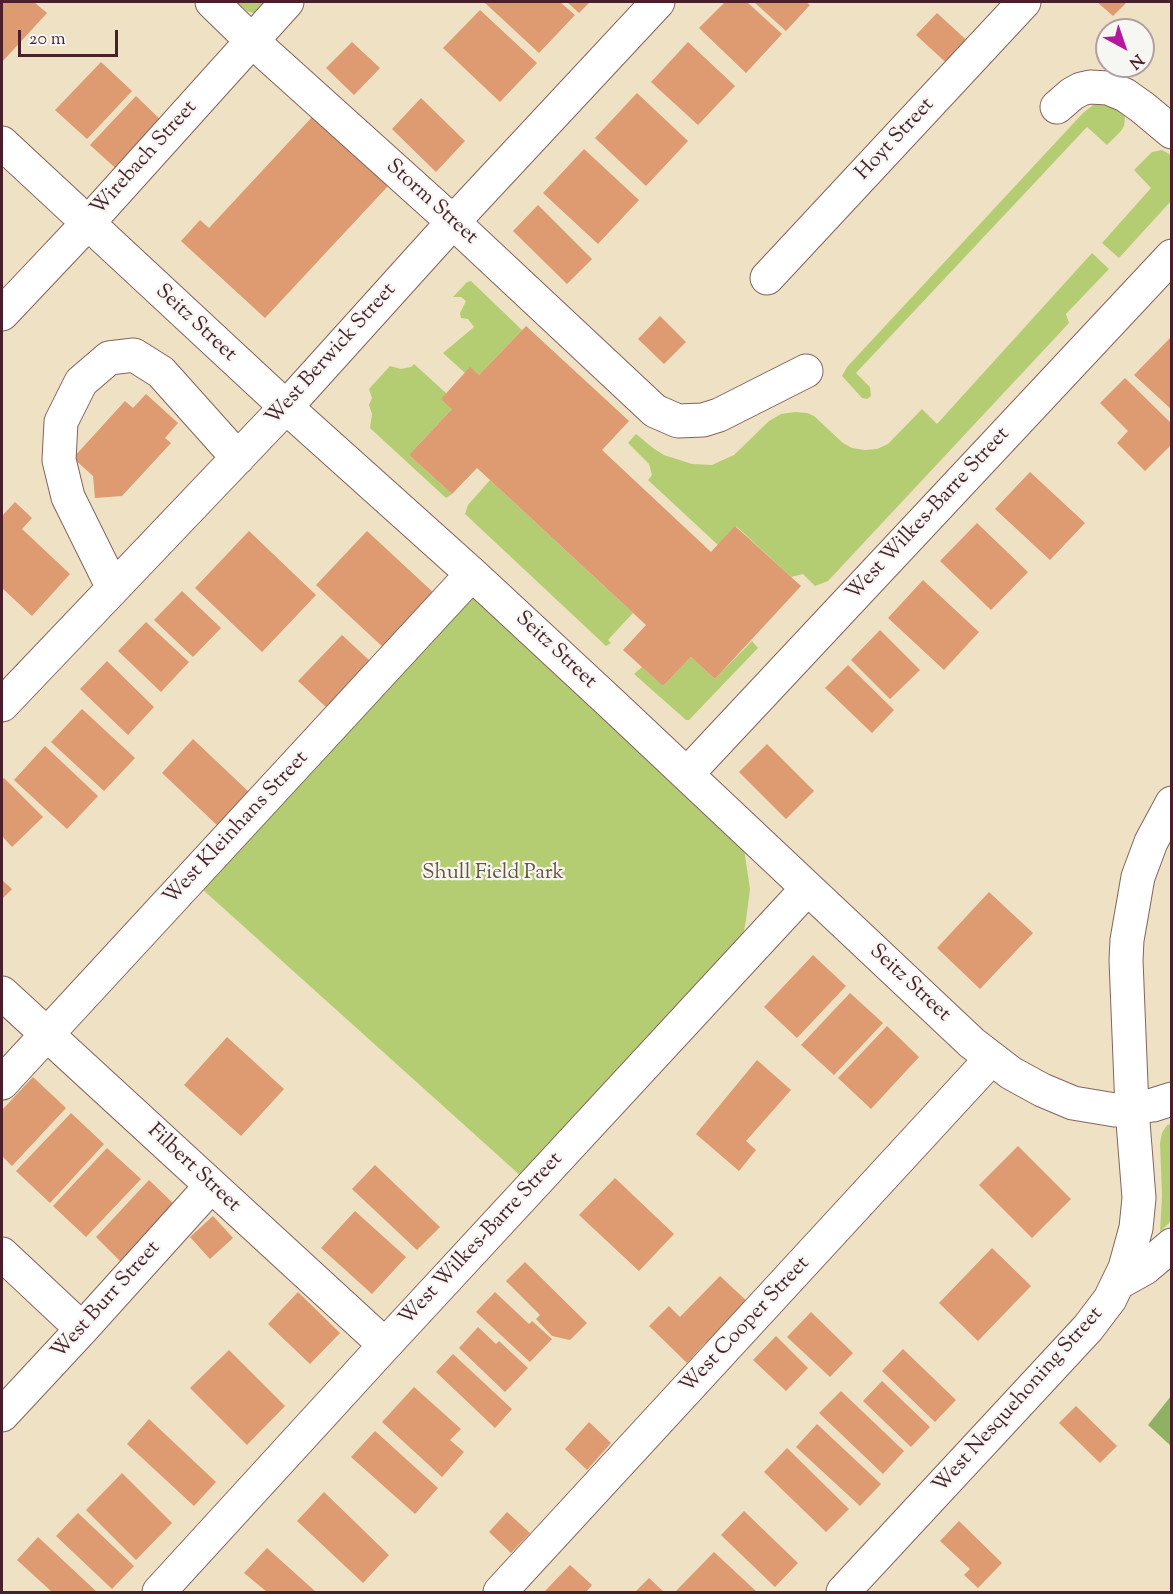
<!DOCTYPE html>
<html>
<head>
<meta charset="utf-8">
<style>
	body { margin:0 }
	#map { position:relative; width:1173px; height:1594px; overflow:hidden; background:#efe1c3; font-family:"Sorts Mill Goudy",serif }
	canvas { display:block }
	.frame { position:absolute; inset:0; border:3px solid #4a1f2b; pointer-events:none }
	.north { position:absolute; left:1095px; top:18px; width:60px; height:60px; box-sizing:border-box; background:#f6f6f2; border:2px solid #b1a0a2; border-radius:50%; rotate:140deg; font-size:16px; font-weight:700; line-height:24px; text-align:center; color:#4a1f2b }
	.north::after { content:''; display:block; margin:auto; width:21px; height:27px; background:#b5179e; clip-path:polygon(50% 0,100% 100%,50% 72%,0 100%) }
	.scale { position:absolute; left:18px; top:30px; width:100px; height:27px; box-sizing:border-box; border:3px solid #4a1f2b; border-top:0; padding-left:8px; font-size:18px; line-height:21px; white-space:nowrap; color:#4a1f2b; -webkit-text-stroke:4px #f6f6f2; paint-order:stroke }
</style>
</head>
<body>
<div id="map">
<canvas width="1173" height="1594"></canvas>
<div class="frame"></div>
<div class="north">N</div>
<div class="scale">20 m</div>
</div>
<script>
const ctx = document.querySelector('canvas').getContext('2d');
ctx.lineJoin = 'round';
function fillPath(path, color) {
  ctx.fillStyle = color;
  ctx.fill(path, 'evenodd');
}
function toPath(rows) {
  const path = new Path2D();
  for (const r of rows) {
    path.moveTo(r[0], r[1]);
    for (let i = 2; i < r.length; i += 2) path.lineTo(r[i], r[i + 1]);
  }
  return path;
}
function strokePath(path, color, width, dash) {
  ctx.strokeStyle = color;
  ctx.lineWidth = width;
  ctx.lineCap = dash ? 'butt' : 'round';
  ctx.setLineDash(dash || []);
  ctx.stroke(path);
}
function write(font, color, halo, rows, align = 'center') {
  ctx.font = font + ' "Sorts Mill Goudy",serif';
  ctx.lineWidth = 4.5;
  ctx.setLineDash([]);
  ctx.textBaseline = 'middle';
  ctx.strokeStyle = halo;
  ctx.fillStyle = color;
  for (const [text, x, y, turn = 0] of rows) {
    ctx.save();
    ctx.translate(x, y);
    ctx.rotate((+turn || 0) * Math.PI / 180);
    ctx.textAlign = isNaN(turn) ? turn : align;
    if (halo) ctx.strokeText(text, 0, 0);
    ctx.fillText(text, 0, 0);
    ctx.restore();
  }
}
fillPath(toPath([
	[236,2,272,2,259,15,247,11],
	[1105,100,1123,111,1125,118,1124,126,1121,131,1107,145,1087,127,856,373,870,387,871,396,867,399,862,398,842,376,847,367,1083,113,1093,105],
	[1162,150,1171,155,1171,201,1119,258,1102,243,1151,188,1134,170,1152,152],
	[1092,253,1109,269,1066,314,1069,323,828,581,815,586,803,574,791,577,736,526,718,545,648,480,652,475,649,464,628,443,636,434,653,448,664,455,692,464,712,465,734,455,769,421,781,414,795,412,807,413,814,416,843,443,852,448,865,450,877,449,888,444,922,409,937,424],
	[471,281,522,330,479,375,465,373,443,353,474,327,468,319,461,318,460,313,466,301,461,297,453,297,467,282],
	[414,364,446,393,452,409,409,455,452,494,446,498,370,428,372,414,369,405,372,398,369,389,390,366,401,369,411,367],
	[490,480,633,613,608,640,611,643,606,646,465,514,468,505],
	[472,574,744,849,750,889,746,920,738,963,532,1186,191,879],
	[752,641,758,648,689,720,686,720,634,674,642,667,663,686,691,657,715,679],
	[1171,1124,1171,1221,1160,1232,1162,1195,1160,1143,1162,1133,1167,1125]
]), '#b5cd72');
fillPath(toPath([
	[1171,1396,1171,1446,1148,1425]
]), '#90b064');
fillPath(toPath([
	[2,2,34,2,47,13,2,62],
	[484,2,560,2,575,15,539,53],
	[567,2,590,2,579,13],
	[725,2,747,2,782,34,746,73,699,28],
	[754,2,806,2,810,5,786,31],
	[1097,2,1127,2,1113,16],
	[480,10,537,63,500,102,443,48],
	[937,13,974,47,953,69,916,35],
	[352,42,380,68,354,95,326,68],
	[688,42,735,86,698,125,651,82],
	[101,62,132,91,87,139,55,110],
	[637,93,688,141,646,186,595,138],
	[136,96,167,126,122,174,90,145],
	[421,98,465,141,436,172,392,129],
	[313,116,388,186,265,318,181,241,200,220,209,228],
	[584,149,639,200,598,244,543,193],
	[538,205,592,259,567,284,513,231],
	[660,316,686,342,664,364,638,339],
	[526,326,629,421,602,450,711,552,735,526,801,586,715,679,691,657,663,686,623,650,646,625,490,480,477,468,452,494,409,455,452,409,441,399,470,367,479,375],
	[1172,336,1172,410,1134,375],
	[1125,378,1172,424,1172,444,1145,471,1117,443,1128,431,1100,403],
	[146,394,178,423,165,438,171,443,122,496,95,498,93,476,73,458,125,401,133,408],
	[1030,472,1085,523,1050,560,995,509],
	[15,502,32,518,22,529,70,574,32,616,2,588,2,516],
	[977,523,1028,572,991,610,940,561],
	[249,531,316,595,262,652,195,588],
	[367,531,436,595,385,649,316,585],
	[923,580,979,632,944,670,888,618],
	[182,591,221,628,193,657,154,620],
	[146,622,189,662,161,692,118,651],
	[880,630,920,670,890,699,851,660],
	[342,635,370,661,326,707,298,681],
	[107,661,154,707,128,735,80,689],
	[848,665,894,710,872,733,825,688],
	[82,709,135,758,104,791,51,742],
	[193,739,251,794,219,827,162,773],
	[767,744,814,791,786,819,739,772],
	[45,746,98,796,67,829,14,780],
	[4,778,43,817,12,847,2,836,2,780],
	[2,880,12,889,2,899],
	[989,892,1033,933,980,989,937,948],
	[813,955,846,986,797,1038,764,1007],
	[850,993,883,1023,834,1075,801,1045],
	[887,1026,919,1057,871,1109,838,1078],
	[227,1037,284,1089,241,1136,184,1085],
	[757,1060,791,1090,746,1141,756,1150,739,1171,696,1134],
	[33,1077,66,1108,12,1166,2,1156,2,1110],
	[71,1113,104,1144,50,1203,16,1171],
	[1018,1146,1071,1199,1032,1238,979,1185],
	[107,1148,141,1179,86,1237,53,1206],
	[375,1165,440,1227,417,1250,352,1189],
	[615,1178,674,1234,639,1271,579,1215],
	[149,1180,175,1205,121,1262,96,1237],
	[355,1211,406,1257,372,1294,321,1248],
	[213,1216,233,1238,210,1259,190,1237],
	[992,1248,1031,1286,978,1341,939,1303],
	[525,1262,587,1323,570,1340,552,1336,536,1319,540,1315,506,1281],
	[720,1276,750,1304,709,1346,705,1343,687,1363,649,1326,669,1306,680,1317],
	[298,1292,340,1333,310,1364,268,1324],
	[495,1292,529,1324,532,1321,552,1339,530,1362,476,1312],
	[811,1312,853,1353,830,1377,787,1337],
	[478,1327,496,1344,499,1341,528,1368,505,1392,459,1348],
	[776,1336,808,1368,786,1391,753,1360],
	[903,1349,956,1400,935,1422,882,1371],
	[229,1350,285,1406,247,1445,190,1388],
	[453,1354,512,1409,495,1428,436,1372],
	[882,1381,930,1427,911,1447,863,1401],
	[414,1387,461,1429,450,1440,464,1452,442,1477,382,1422],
	[841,1391,904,1451,883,1474,819,1413],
	[1076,1406,1117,1446,1100,1463,1059,1423],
	[149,1419,216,1482,194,1506,127,1444],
	[589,1422,611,1443,587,1470,565,1449],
	[817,1424,881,1484,860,1506,796,1447],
	[375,1431,438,1488,415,1514,351,1457],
	[787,1448,849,1509,826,1532,764,1472],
	[122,1473,172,1523,136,1560,86,1510],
	[324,1492,389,1555,363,1583,297,1521],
	[744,1511,798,1563,775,1587,721,1535],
	[507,1512,530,1533,511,1553,489,1532],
	[78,1513,134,1566,112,1589,56,1536],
	[959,1521,1002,1563,978,1588,964,1575,970,1569,940,1541],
	[38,1537,97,1592,52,1592,17,1560],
	[267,1548,316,1592,267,1592,244,1573],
	[714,1552,757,1592,675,1592],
	[570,1565,592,1585,586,1592,546,1592,545,1591],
	[649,1578,664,1592,635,1592]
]), '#de9a71');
const minor = toPath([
	[212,2,251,40,453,222,655,411,678,421,703,420,719,415,806,371],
	[1057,107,1072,94,1081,89,1090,87,1108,88,1125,95,1142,107,1172,132],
	[2,143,286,407,472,574,612,704,972,1043,1011,1073,1042,1090,1073,1103,1115,1110,1153,1105,1172,1099],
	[767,278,1024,2],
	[2,314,87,224,287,2],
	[113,588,68,497,59,460,61,422,81,382,109,358,134,355,161,372,238,458],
	[2,705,286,407,453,222,658,2],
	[687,774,1172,256],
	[2,993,385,1345],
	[2,1083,472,574],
	[2,1254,82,1329],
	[1118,1283,1145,1268,1172,1245],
	[2,1415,82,1329,211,1186],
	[159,1592,385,1345,807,889],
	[500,1592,991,1059],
	[843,1592,1088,1328,1110,1299,1125,1268,1136,1228,1139,1198,1132,1109,1126,960,1127,940,1138,877,1151,842,1172,803]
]);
strokePath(minor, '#846360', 35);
strokePath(minor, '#fff', 33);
write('21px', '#4a1f2b', '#f6f6f2', [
	["Hoyt Street",896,140,-47],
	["Wirebach Street",145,159,-48],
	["Storm Street",431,203,42],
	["Seitz Street",195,324,43],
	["West Berwick Street",332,355,-48],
	["West Wilkes-Barre Street",929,515,-47],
	["Seitz Street",555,651,43],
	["West Kleinhans Street",237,829,-47],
	["Seitz Street",909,984,43],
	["Filbert Street",193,1169,43],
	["West Wilkes-Barre Street",482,1240,-47],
	["West Burr Street",107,1301,-48],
	["West Cooper Street",746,1326,-47],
	["West Nesquehoning Street",1019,1401,-48]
]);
write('21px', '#6a5340', '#f6f6f2', [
	["Shull Field Park",493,874]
]);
</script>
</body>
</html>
